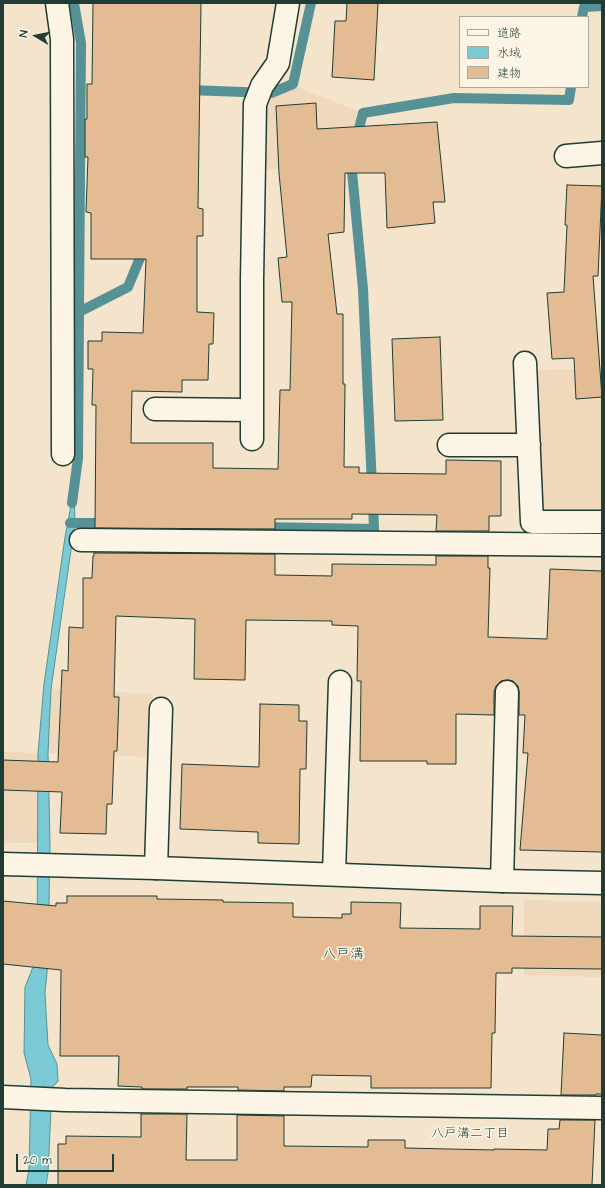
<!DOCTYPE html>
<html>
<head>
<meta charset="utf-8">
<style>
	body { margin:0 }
	#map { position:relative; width:605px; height:1188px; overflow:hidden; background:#f4e4cc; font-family:"Architects Daughter","Klee One",sans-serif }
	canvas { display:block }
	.frame { position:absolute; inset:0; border:4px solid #1f3d34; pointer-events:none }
	.legend { position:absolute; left:459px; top:16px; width:130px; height:72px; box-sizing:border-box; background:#fcf5e5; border:1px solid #a4ab9e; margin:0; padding:5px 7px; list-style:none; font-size:12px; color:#1f3d34 }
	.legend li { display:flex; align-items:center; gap:8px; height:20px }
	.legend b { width:20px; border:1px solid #a4ab9e }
	.north { position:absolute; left:16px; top:16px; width:40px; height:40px; -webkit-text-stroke:3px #fcf5e5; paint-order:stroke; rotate:280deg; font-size:11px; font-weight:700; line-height:16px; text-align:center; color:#1f3d34 }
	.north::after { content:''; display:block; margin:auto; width:14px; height:18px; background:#1f3d34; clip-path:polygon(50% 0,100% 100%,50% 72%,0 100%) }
	.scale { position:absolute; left:16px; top:1154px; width:98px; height:18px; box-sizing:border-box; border:2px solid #1f3d34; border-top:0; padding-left:5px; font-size:12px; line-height:14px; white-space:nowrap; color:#1f3d34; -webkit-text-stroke:3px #fcf5e5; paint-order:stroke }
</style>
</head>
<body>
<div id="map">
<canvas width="605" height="1188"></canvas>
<div class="frame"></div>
<ul class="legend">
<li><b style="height:5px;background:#fcf5e5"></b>道路</li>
<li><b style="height:11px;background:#7acad6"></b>水域</li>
<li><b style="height:11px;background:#e3bc93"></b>建物</li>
</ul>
<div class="north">N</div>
<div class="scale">20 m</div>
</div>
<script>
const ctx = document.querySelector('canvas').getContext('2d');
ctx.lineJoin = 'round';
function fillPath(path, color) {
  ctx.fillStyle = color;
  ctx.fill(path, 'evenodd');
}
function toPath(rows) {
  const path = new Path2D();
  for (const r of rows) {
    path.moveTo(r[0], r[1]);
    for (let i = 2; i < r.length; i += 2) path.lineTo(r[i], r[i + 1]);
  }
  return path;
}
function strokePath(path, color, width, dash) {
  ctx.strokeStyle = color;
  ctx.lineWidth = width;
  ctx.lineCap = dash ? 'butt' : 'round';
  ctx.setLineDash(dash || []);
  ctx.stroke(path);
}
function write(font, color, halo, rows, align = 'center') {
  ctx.font = font + ' "Architects Daughter","Klee One",sans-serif';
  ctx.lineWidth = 3;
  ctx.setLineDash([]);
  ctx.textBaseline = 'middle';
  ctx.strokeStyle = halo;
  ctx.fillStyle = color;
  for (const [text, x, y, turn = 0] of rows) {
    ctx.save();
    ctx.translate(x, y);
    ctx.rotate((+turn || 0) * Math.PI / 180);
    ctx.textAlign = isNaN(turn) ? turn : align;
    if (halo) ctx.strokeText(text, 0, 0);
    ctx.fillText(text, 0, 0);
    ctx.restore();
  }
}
fillPath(toPath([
	[297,87,363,113,351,162,262,170,267,99],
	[602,368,602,535,537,534,538,370],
	[51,689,153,694,150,757,48,753],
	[3,752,38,753,37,843,3,843],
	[524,900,602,902,602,977,524,975]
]), '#efd8bb');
const water = toPath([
	[74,489,75,522,51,689,48,753,50,844,48,962,45,993,48,1045,57,1064,58,1081,52,1088,48,1173,46,1185,26,1185,29,1169,31,1079,24,1053,25,987,37,957,38,753,44,684,65,537,74,489]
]);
fillPath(water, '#7acad6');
strokePath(water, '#569295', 1);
strokePath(toPath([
	[74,3,81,43,79,312],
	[582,17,584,7,602,6],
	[188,90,271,93,293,84,311,3],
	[356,140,363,113,454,98,569,100,571,87],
	[351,161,363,289,372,486],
	[72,503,78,458,79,312,128,287,142,253,142,246],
	[70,523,108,523],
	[262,527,374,529,373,502]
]), '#569295', 10);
const building = toPath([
	[93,3,201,3,198,208,203,209,203,236,197,236,197,312,214,313,213,344,209,344,208,380,182,380,182,392,132,391,131,443,213,443,213,468,278,469,280,390,290,390,292,302,282,302,278,258,287,257,279,173,276,106,316,103,317,129,437,122,445,202,433,202,435,223,387,228,385,173,345,173,344,232,328,234,337,314,343,314,343,384,345,384,344,467,359,467,359,473,446,474,446,460,501,461,501,516,489,516,489,531,436,531,437,515,352,514,352,519,275,519,275,529,95,528,96,405,92,405,93,369,88,369,88,341,102,341,102,332,143,333,146,259,91,259,91,213,86,212,88,157,85,157,85,119,87,119,87,84,92,84,93,3],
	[347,3,378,3,374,80,332,77,335,21,346,21,347,3],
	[567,185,602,186,598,276,593,276,602,397,576,399,574,358,552,359,547,293,564,292,567,225,565,225,567,185],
	[440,337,443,420,395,421,392,339,440,337],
	[94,553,275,554,275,575,332,576,332,564,436,565,436,556,488,556,488,568,490,568,488,637,547,639,550,569,602,571,602,852,520,850,528,753,523,753,525,715,519,715,519,692,518,686,513,681,508,680,501,681,496,686,494,692,494,715,456,714,456,764,427,764,427,761,360,761,361,681,357,681,358,626,332,625,332,621,246,620,245,680,194,679,195,619,116,616,114,697,119,697,117,751,114,751,112,804,107,804,106,834,60,833,62,792,3,790,3,760,58,762,62,670,68,671,69,627,83,628,83,578,92,578,93,556,94,556,94,553],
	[260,704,299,705,299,721,307,721,306,769,300,769,299,844,258,843,258,832,180,829,182,764,259,767,260,704],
	[67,896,157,896,157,899,223,900,223,902,293,903,293,917,342,918,342,914,351,914,351,902,401,903,400,928,480,929,480,906,513,906,512,936,602,937,602,969,512,968,512,973,496,973,495,1033,492,1033,491,1088,371,1088,371,1076,312,1075,311,1087,284,1087,284,1091,238,1090,238,1087,187,1087,187,1089,142,1089,142,1087,118,1086,119,1056,60,1056,61,970,3,964,3,901,56,906,56,903,67,903,67,896],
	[564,1033,602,1035,602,1094,596,1094,596,1095,561,1095,564,1033],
	[141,1114,187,1114,186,1160,237,1160,237,1115,284,1116,284,1146,368,1147,368,1140,405,1140,405,1148,494,1150,494,1149,547,1150,548,1129,559,1129,560,1120,595,1120,592,1185,58,1185,58,1144,66,1144,66,1136,141,1137,141,1114]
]);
fillPath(building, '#e3bc93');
strokePath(building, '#1f3d34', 1);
const minor = toPath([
	[57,3,62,39,63,454],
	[566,156,602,153],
	[525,363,532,522,602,522],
	[155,409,252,410],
	[252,439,252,280,255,104,262,86,278,63,288,3],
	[449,445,529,445],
	[81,540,602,545],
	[156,868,161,709],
	[334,874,340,682],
	[502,881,507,692],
	[3,1097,65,1100,602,1108]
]);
const tertiary = toPath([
	[3,864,156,868,502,881,602,883]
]);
strokePath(minor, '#1f3d34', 25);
strokePath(tertiary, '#1f3d34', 25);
strokePath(minor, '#fcf5e5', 22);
strokePath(tertiary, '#fcf5e5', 22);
write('13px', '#1f3d34', '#fcf5e5', [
	["八戸溝二丁目",470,1134]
]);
write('14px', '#1f3d34', '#fcf5e5', [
	["八戸溝",343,955]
]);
</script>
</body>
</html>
